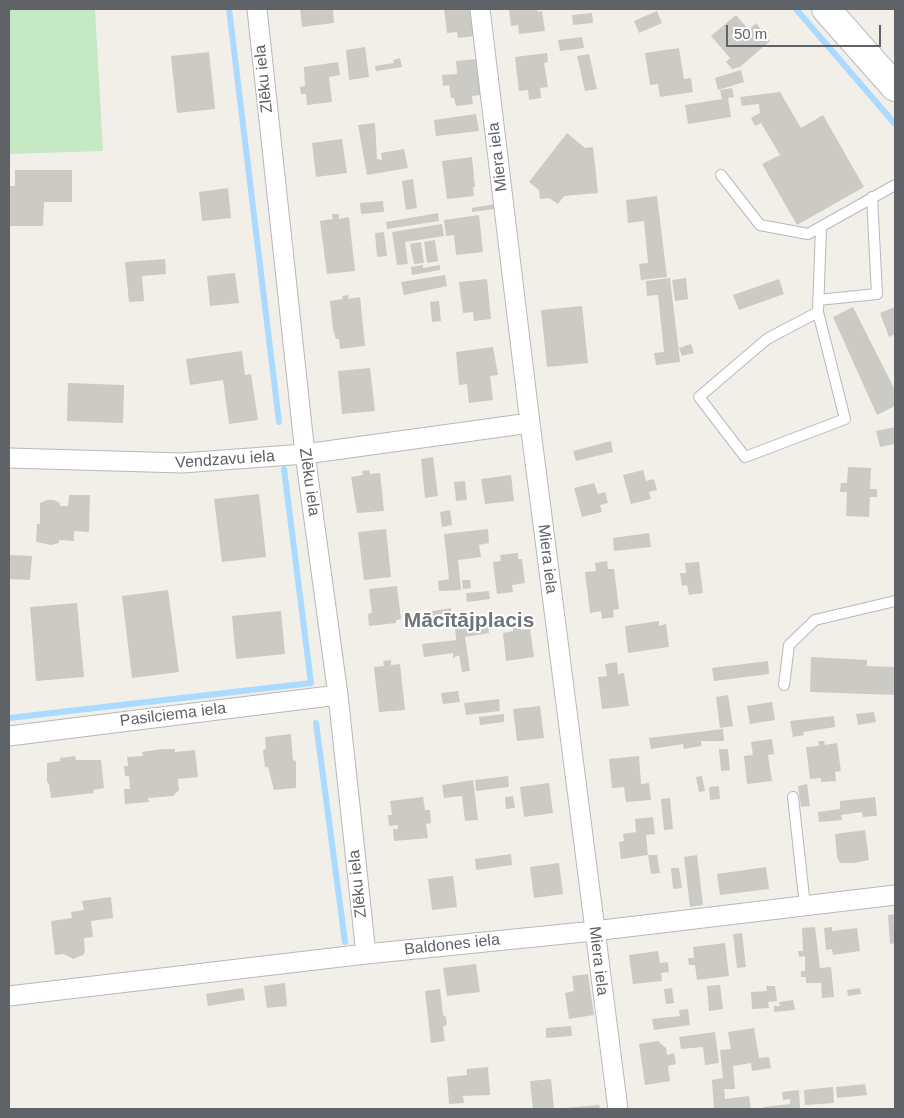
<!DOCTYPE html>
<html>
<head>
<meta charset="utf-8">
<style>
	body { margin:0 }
	#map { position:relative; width:904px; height:1118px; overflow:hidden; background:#f1efe8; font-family:Arial,sans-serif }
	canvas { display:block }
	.frame { position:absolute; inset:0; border:10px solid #5f6368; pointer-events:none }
	.scale { position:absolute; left:726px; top:25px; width:155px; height:22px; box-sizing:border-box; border:2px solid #5f6368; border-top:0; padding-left:6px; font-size:15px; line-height:18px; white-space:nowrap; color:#5f6368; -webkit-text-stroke:4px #fff; paint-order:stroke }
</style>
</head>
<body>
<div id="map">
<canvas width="904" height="1118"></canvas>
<div class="frame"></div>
<div class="scale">50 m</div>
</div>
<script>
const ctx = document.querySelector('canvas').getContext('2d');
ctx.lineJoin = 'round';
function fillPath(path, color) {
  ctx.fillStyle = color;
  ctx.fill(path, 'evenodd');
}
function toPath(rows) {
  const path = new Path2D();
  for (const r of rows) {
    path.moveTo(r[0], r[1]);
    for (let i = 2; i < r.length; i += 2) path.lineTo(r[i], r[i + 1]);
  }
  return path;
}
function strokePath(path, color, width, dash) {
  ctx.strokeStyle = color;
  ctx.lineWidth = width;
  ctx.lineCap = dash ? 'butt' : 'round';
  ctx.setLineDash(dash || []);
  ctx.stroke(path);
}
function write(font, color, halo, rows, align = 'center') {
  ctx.font = font + ' Arial,sans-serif';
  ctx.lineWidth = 4;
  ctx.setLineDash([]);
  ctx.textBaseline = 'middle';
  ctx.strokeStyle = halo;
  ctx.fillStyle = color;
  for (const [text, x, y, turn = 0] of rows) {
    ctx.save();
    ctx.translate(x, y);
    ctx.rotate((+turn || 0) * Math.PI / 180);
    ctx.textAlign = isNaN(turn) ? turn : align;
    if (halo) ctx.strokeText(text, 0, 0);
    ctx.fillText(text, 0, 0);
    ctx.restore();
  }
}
fillPath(toPath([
	[9,9,95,9,103,151,9,154]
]), '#c5e8c5');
strokePath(toPath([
	[229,9,279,422],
	[796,9,895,124],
	[9,718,311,683,284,469],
	[316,723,345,942]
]), '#aadaff', 6);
fillPath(toPath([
	[300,9,333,9,334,23,302,27],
	[444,9,470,9,474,36,458,38,457,32,447,33],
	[509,9,537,9,538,12,542,11,545,31,519,34,518,25,511,26],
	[657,11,662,23,639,33,634,21],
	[592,13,593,23,573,25,572,15],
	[736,15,749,30,756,23,770,41,740,67,732,69,726,62,730,58,711,36],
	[582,37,584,48,560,51,558,40],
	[365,47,369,77,349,80,346,50],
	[679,48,684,79,691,78,693,92,660,97,658,84,650,85,645,53],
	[209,52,215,109,177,113,171,56],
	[547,53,548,62,544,63,548,87,540,88,541,98,529,100,528,90,519,91,515,57],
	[589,54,597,89,585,91,577,56],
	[400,58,402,67,376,71,375,66,394,63,393,60],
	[477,59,481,95,472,96,473,104,456,106,454,98,451,98,449,85,443,86,442,75,457,74,456,61],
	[338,62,340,75,329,77,332,102,307,105,306,94,301,94,300,87,305,86,304,67],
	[741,70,744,82,718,90,715,78],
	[732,88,734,97,728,98,731,117,688,124,685,105,722,99,720,90],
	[780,92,801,128,823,115,864,187,797,225,762,164,780,155,761,123,755,126,751,118,760,113,759,104,742,106,740,97],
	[476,114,479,131,436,136,434,120],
	[375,123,377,159,382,160,381,153,404,149,408,168,367,175,358,125],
	[567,133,585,148,593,147,598,193,564,196,558,204,549,198,540,199,539,190,529,182],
	[342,139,347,173,316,177,312,143],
	[472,157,475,187,473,187,474,196,447,199,442,161],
	[15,170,72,170,72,202,44,202,43,226,9,226,9,186,15,186],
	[413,179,417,208,406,210,402,181],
	[228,188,231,218,202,221,199,192],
	[657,196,667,277,641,280,639,264,648,263,644,221,628,223,626,200],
	[383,201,384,212,361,214,360,203],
	[494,204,494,209,472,212,472,208],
	[438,213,439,221,387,229,386,222],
	[332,214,339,214,339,219,349,217,355,271,327,274,320,221,333,219],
	[479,215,483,252,456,255,454,235,446,236,444,220],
	[442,224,444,236,405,242,408,264,397,265,392,232],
	[384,232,387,256,377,257,375,233],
	[435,240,438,261,427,263,424,242],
	[421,242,424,263,414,264,410,244],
	[165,259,166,274,142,276,144,301,129,302,125,262],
	[423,265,423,268,440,265,440,270,412,275,411,267],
	[235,273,239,303,210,306,207,276],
	[445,275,447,286,404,295,401,282],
	[670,278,680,362,656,365,654,353,664,352,658,295,647,296,646,281],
	[686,278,688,299,675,301,672,280],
	[487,279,491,319,474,321,473,312,463,313,459,282],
	[779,279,784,294,739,310,733,295],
	[349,295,348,299,360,297,365,346,340,349,339,339,336,339,333,330,330,301,343,299,342,296],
	[439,301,441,321,432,322,430,302],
	[582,306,588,363,547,367,541,310],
	[853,307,895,390,895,406,877,415,833,317],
	[895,307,895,334,889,337,880,313],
	[691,344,694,353,682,356,679,348],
	[493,347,498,375,490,376,493,400,469,403,467,384,459,385,456,352],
	[242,351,245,375,251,374,258,420,229,424,223,380,190,385,186,359],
	[370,368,375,411,342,414,338,371],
	[68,383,124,385,123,423,67,421],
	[895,427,895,444,880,447,876,431],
	[611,441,613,452,576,461,573,451],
	[433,457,438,496,425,498,421,459],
	[848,467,871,468,870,489,877,489,877,497,870,497,869,517,846,516,847,492,840,492,841,483,847,483],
	[369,470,370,474,380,473,384,511,357,513,351,477,363,475,362,471],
	[643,470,646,481,654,479,657,490,649,492,651,499,631,504,623,475],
	[511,475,514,501,485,504,481,479],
	[465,481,467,500,456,501,454,482],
	[594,483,598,494,605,492,608,503,600,505,602,512,582,517,574,488],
	[259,494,266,557,222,562,214,499],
	[69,495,90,495,89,532,74,531,74,541,59,540,59,543,51,545,36,542,37,524,40,524,40,503,47,500,54,500,60,503,60,506,68,506],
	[450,510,452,525,442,527,440,512],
	[386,529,391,577,364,580,358,532],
	[488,529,489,543,479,545,481,557,458,560,461,590,439,591,438,581,449,579,444,534],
	[649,533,651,547,614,551,613,538],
	[518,553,518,559,522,559,525,583,512,585,513,592,497,594,493,562,501,561,500,555],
	[9,555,32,556,30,580,9,579],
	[607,561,608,569,614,569,619,609,613,610,614,617,602,619,601,611,590,613,585,572,596,571,595,563],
	[699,562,703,593,689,595,687,585,682,586,680,573,686,573,685,563],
	[462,580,470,580,471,588,463,589],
	[397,586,401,619,396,620,396,623,369,626,368,614,372,613,369,589],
	[168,590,179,672,132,678,122,596],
	[489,591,490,599,467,602,466,593],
	[77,603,84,677,36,681,30,607],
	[451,608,452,619,434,621,432,611],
	[281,611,285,654,236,659,232,616],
	[659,621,659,626,666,624,669,647,628,653,625,626],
	[488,622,489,633,465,637,470,671,462,672,459,655,453,658,453,653,424,657,422,644,456,640,455,626],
	[521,626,521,630,530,629,534,657,506,661,503,633,513,631,513,627],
	[811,657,867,660,867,666,895,667,895,695,810,692],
	[391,660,391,665,400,664,405,710,379,712,374,667,384,666,383,661],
	[768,661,769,674,714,681,712,668],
	[617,662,618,674,624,673,629,706,602,709,598,677,607,676,605,664],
	[458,691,460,702,443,704,441,693],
	[728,695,733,726,720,728,716,697],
	[499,699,500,711,466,715,464,703],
	[772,702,775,720,750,724,747,706],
	[540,706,544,738,517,741,513,709],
	[874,712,876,722,858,725,856,714],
	[504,714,504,722,480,725,479,717],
	[834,716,835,727,803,732,804,735,793,737,790,721],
	[723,729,724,741,701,741,701,746,684,749,683,744,651,749,649,738],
	[291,734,293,760,296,761,296,788,274,790,268,767,265,767,263,750,266,749,265,737],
	[772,739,774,754,768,755,772,781,747,784,744,756,753,755,751,742],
	[818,741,824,741,825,745,837,743,841,771,835,772,836,781,821,782,821,778,810,779,806,747,819,746],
	[163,749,175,749,175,752,195,750,198,777,178,779,179,790,173,796,148,798,149,802,125,804,124,789,130,789,129,776,125,776,124,766,128,766,127,757,143,756,142,752],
	[719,749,728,749,730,770,721,771],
	[75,756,76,760,101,760,104,788,93,790,94,793,51,798,49,784,47,782,47,763,60,761,60,758],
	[639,756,641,784,649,783,651,800,626,802,624,787,612,788,609,759],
	[508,776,509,787,476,791,475,780],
	[702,776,705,791,699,792,696,777],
	[473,780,478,820,465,821,462,796,444,798,442,785],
	[549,783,553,813,524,817,520,787],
	[807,784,810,806,801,807,798,786],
	[719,786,720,799,710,800,709,787],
	[513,796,515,808,506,809,505,797],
	[423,797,425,810,430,810,431,823,426,824,428,838,394,841,393,829,398,829,398,825,389,826,388,815,392,815,390,801],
	[875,797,877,816,863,817,862,812,841,815,842,820,819,822,818,812,840,809,840,801],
	[670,798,673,829,664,830,661,799],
	[653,817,655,834,646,835,648,855,621,859,619,842,624,841,623,834,636,832,635,819],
	[865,830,869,860,854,863,840,863,837,857,835,834],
	[511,854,512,865,476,870,475,859],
	[648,855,657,855,660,873,651,874],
	[697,855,703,905,690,907,684,857],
	[559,863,563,894,534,898,530,867],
	[766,867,769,889,720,895,717,874],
	[671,868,679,868,682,888,673,889],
	[453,876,457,907,432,910,428,879],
	[111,897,113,918,91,921,93,937,84,938,85,952,83,955,73,959,64,954,55,955,51,921,72,918,71,912,84,910,82,901],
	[895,914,895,943,890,944,888,915],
	[815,927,820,968,831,967,834,997,822,998,821,983,806,983,806,977,801,977,801,971,805,971,805,956,799,957,798,951,803,951,802,928],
	[832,927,832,931,857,928,860,951,833,955,832,949,826,950,824,928],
	[742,933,746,967,737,968,733,934],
	[725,943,729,976,697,980,695,965,689,965,688,958,694,958,693,947],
	[658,951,660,963,668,962,669,972,661,973,662,981,633,984,629,955],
	[476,964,480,992,447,996,443,968],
	[588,974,594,1015,569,1019,565,993,574,991,572,976],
	[285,983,287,1006,267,1008,264,986],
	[720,985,723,1009,709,1011,707,986],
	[766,986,775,986,777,1001,768,1002,769,1008,752,1009,751,992,767,991],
	[243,988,245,1000,208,1006,206,994],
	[672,988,674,1003,666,1004,664,989],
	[860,988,861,994,848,996,847,990],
	[440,989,443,1015,446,1017,447,1024,443,1027,445,1041,431,1043,425,991],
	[793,1000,795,1010,774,1012,774,1006,780,1006,779,1002],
	[688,1009,690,1025,654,1030,652,1019,680,1016,679,1010],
	[571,1026,572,1036,546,1038,546,1028],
	[754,1028,759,1058,769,1057,771,1068,752,1071,751,1063,733,1066,735,1089,724,1089,720,1050,731,1049,728,1032],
	[715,1032,719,1063,705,1065,703,1047,681,1049,679,1037],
	[658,1041,666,1048,667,1055,674,1053,676,1064,668,1066,670,1081,645,1085,639,1044],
	[488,1067,490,1095,463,1096,464,1103,449,1104,447,1077,467,1075,467,1069],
	[723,1078,725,1099,749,1096,751,1109,714,1109,712,1080],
	[551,1079,554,1109,533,1109,530,1081],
	[865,1084,867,1095,837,1098,836,1087],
	[833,1087,834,1103,805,1105,804,1090],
	[799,1090,800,1109,765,1109,764,1107,790,1104,790,1099,783,1100,782,1092],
	[599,1105,600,1109,565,1109,565,1108]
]), '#cccac5');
const lane = toPath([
	[721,175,760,225,808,234,895,185],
	[818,300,877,294,872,197],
	[818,312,767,339,699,397,745,457,845,419,818,312,821,227],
	[784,685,789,645,815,620,895,601],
	[793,797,805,906]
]);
const street = toPath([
	[257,9,305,454,338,695,366,954],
	[480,9,530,423,618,1109],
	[9,458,182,463,305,454,530,423],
	[9,736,338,695],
	[9,996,366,954,594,931,895,895]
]);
const secondary = toPath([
	[826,9,895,87]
]);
strokePath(lane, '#b5b8bc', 12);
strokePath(street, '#b5b8bc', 21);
strokePath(secondary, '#b6babf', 30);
strokePath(lane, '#fff', 10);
strokePath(street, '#fff', 19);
strokePath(secondary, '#fff', 28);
write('16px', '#5f6368', '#fff', [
	["Zlēku iela",264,79,-96],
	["Miera iela",498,157,-97],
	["Vendzavu iela",225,460,-4],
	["Zlēku iela",309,482,82],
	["Miera iela",547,559,83],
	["Pasilciema iela",173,715,-7],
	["Zlēku iela",358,884,-96],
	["Baldones iela",452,945,-6],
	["Miera iela",598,961,83]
]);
write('bold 21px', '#70757a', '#fff', [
	["Mācītājplacis",469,621]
]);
</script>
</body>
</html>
